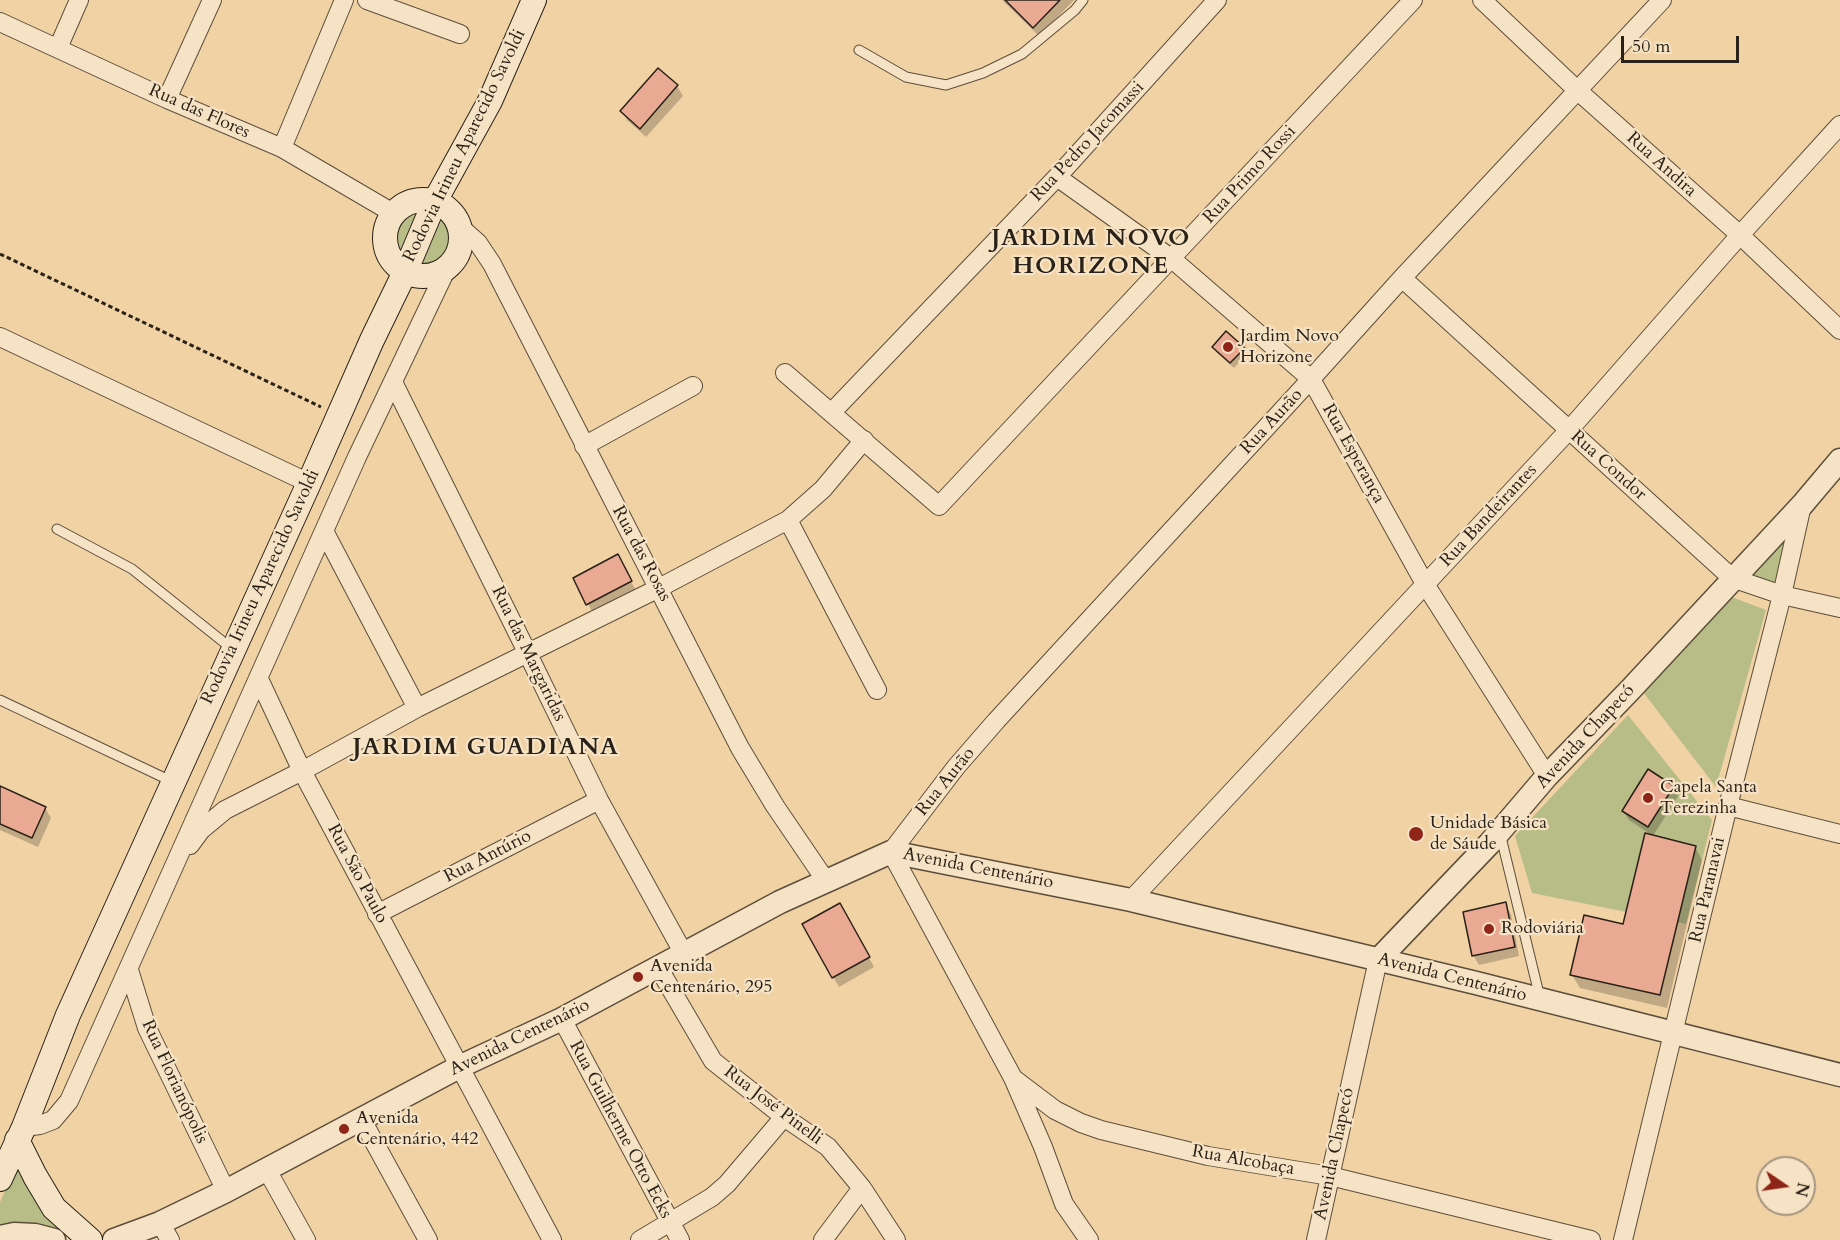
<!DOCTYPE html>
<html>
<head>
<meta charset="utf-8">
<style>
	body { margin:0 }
	#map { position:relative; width:1840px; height:1240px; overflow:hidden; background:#f1d2a5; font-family:Cardo,serif }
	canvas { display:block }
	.north { position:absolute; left:1756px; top:1156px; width:60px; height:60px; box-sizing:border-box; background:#f6e2c4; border:2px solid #a4957f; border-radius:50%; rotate:103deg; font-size:16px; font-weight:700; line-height:24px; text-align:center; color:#2a2218 }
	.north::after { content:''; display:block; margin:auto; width:21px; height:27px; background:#8f2418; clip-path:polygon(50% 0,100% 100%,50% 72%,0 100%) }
	.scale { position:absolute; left:1621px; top:36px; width:118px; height:27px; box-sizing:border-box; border:3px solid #2a2218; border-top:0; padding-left:8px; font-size:18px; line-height:21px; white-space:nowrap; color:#2a2218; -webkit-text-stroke:4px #f6e2c4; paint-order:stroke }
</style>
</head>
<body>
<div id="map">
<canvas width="1840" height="1240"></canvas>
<div class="north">N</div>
<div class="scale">50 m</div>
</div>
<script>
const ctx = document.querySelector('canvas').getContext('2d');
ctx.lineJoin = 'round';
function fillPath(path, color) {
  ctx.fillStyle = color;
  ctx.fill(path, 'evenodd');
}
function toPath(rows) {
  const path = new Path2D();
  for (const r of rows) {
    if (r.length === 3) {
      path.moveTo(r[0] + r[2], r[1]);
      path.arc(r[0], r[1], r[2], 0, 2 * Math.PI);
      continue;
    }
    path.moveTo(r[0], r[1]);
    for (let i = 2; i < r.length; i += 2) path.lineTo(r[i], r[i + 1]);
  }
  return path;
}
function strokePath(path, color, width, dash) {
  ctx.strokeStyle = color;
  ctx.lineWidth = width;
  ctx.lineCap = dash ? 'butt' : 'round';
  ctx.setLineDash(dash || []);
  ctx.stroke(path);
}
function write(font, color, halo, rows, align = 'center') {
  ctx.font = font + ' Cardo,serif';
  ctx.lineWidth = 4.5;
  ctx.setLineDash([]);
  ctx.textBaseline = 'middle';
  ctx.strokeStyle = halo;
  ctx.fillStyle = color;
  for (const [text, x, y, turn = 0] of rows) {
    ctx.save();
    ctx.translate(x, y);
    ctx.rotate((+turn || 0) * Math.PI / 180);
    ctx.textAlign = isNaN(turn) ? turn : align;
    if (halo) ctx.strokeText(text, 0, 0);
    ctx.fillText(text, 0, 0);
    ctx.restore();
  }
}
fillPath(toPath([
	[425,203,398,263,391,255,389,244,390,232,395,221,403,212,413,206],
	[443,207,451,215,457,226,457,235,451,258,445,265,435,270,425,273,414,272],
	[1786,533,1778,592,1745,580],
	[1729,596,1766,610,1716,787,1643,692],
	[1628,715,1712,820,1686,924,1532,893,1515,836],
	[21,1155,62,1231,48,1227,0,1227,0,1202]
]), '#b8bc87');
fillPath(toPath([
	[1002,0,1074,0,1039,36],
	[659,70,677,86,683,96,646,137,627,120,622,111],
	[1214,347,1244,349,1247,354,1234,368,1217,353],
	[623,566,636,591,593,613,588,604],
	[1673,787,1678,796,1653,836,1629,820,1623,811],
	[0,788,45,808,51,818,38,847,0,830],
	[1695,847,1702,860,1667,1008,1580,988,1572,975,1624,925],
	[1505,904,1511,914,1519,956,1479,965,1473,955],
	[839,905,874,967,839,987,804,925]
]), '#0003');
const building = toPath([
	[1005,0,1060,0,1033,28,1005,0],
	[658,68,678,85,640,129,620,111,658,68],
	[1226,331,1245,348,1230,363,1212,347,1226,331],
	[618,554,632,581,586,605,573,578,618,554],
	[1648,769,1674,786,1648,827,1622,811,1648,769],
	[0,786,46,807,32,838,0,824,0,786],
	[1645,833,1696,846,1660,995,1570,975,1584,915,1623,924,1645,833],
	[1506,902,1515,947,1472,956,1463,912,1506,902],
	[840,903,870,957,832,978,802,924,840,903]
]);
fillPath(building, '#e9a992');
strokePath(building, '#2a2218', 1.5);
const service = toPath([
	[859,50,906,77,946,85,983,73,1022,54,1075,10,1083,0],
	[57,529,132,569,231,648],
	[0,700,171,781],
	[1500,833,1540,998]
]);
const minor = toPath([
	[367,0,460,34],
	[1482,0,1577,90,1740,235,1840,330],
	[0,22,167,99,282,148,393,213],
	[58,48,79,0],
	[167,99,212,0],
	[282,148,344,0],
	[1057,177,1172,259,1311,379,1425,584,1547,776],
	[460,227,478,243,492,264,740,748,775,806,826,881],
	[1402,278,1732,578,1782,595,1840,608],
	[0,337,309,483],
	[785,373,939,506,1413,0],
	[393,382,528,654,599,800,684,954],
	[832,412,1057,177,1217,0],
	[584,446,693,386],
	[788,520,877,690],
	[324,531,417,708],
	[259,679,302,771,552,1240],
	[1728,806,1840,834],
	[190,845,201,830,225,810,302,771,417,708,659,588,788,520,823,489,864,440],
	[1131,900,1569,430,1740,235,1840,125],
	[377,914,599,800],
	[658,967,713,1061,784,1117,828,1147,862,1188,896,1240],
	[129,970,147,1028,226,1191],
	[562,1019,680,1240],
	[1014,1079,1055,1110,1081,1123,1101,1130,1208,1156,1330,1176,1591,1240],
	[362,1120,428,1240],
	[24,1127,40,1125,53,1120,69,1101,357,457,447,268],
	[267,1170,306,1240],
	[160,1223,170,1240],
	[640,1240,712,1197,727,1184,784,1117],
	[823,1240,862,1188],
	[1089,1240,1064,1204,1043,1147,1013,1078,891,852,956,767,996,721,1311,379,1402,278,1662,0],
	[1316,1240,1378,960],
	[1623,1240,1728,806,1782,595,1802,505]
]);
const tertiary = toPath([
	[1378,960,1489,844,1547,776,1631,689,1802,505,1840,460],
	[0,1237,14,1234,35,1235,54,1240],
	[114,1240,160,1223,226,1191,461,1066,562,1019,780,902,891,852,1131,900,1476,983,1840,1075]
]);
const secondary = toPath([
	[423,238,38],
	[17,1140,35,1176,54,1208,90,1240],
	[0,1179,24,1127,68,1015,309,483,372,340,405,272,435,201,490,101,534,0]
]);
strokePath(service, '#5c4e3b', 11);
strokePath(minor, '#5c4e3b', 20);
strokePath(tertiary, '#5c4e3b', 25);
strokePath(secondary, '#2a2218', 26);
strokePath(toPath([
	[0,254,321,407]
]), '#2a2218', 3, [4.5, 3]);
strokePath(service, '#f6e2c4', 9);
strokePath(minor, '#f6e2c4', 18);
strokePath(tertiary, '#f6e2c4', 22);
strokePath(secondary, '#f6e2c4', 24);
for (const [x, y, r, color] of [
	[1228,347,6,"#8f2418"],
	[1648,798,6,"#8f2418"],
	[1416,834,8,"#8f2418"],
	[1489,929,6,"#8f2418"],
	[638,977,6,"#8f2418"],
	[344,1129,6,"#8f2418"]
]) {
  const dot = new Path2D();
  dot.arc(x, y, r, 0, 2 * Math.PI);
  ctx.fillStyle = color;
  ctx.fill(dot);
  strokePath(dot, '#f6e2c4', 2);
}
write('18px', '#2a2218', '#f6e2c4', [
	["Rua das Flores",199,112,24],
	["Rua Pedro Jacomassi",1088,142,-47],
	["Rodovia Irineu Aparecido Savoldi",465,146,-64],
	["Rua Andira",1661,165,42],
	["Rua Primo Rossi",1250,175,-47],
	["Rua Aurão",1272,422,-47],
	["Rua Esperança",1353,454,61],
	["Rua Condor",1608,466,42],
	["Rua Bandeirantes",1489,516,-47],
	["Rua das Rosas",641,554,62],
	["Rodovia Irineu Aparecido Savoldi",261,587,-65],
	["Rua das Margaridas",528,654,64],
	["Avenida Chapecó",1586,737,-47],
	["Rua Aurão",946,782,-51],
	["Rua Antúrio",488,857,-27],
	["Avenida Centenário",978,869,11],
	["Rua São Paulo",357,874,62],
	["Rua Paranavai",1708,890,-77],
	["Avenida Centenário",1452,978,14],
	["Avenida Centenário",520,1038,-26],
	["Rua Florianópolis",174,1082,65],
	["Rua José Pinelli",773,1106,37],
	["Rua Guilherme Otto Ecks",620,1130,62],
	["Avenida Chapecó",1335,1154,-78],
	["Rua Alcobaça",1243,1161,10]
]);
write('18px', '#2a2218', '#f6e2c4', [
	["Jardim Novo",1240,337],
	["Horizone",1240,358],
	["Capela Santa",1660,788],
	["Terezinha",1660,809],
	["Unidade Básica",1430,824],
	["de Sáude",1430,845],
	["Rodoviária",1501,929],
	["Avenida",650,967],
	["Centenário, 295",650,988],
	["Avenida",356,1119],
	["Centenário, 442",356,1140]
], 'left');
ctx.letterSpacing = '1.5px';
write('bold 24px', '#2a2218', '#f6e2c4', [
	["JARDIM NOVO",1091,239],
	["HORIZONE",1091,267],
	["JARDIM GUADIANA",486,748]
]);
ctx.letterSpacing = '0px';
</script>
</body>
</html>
